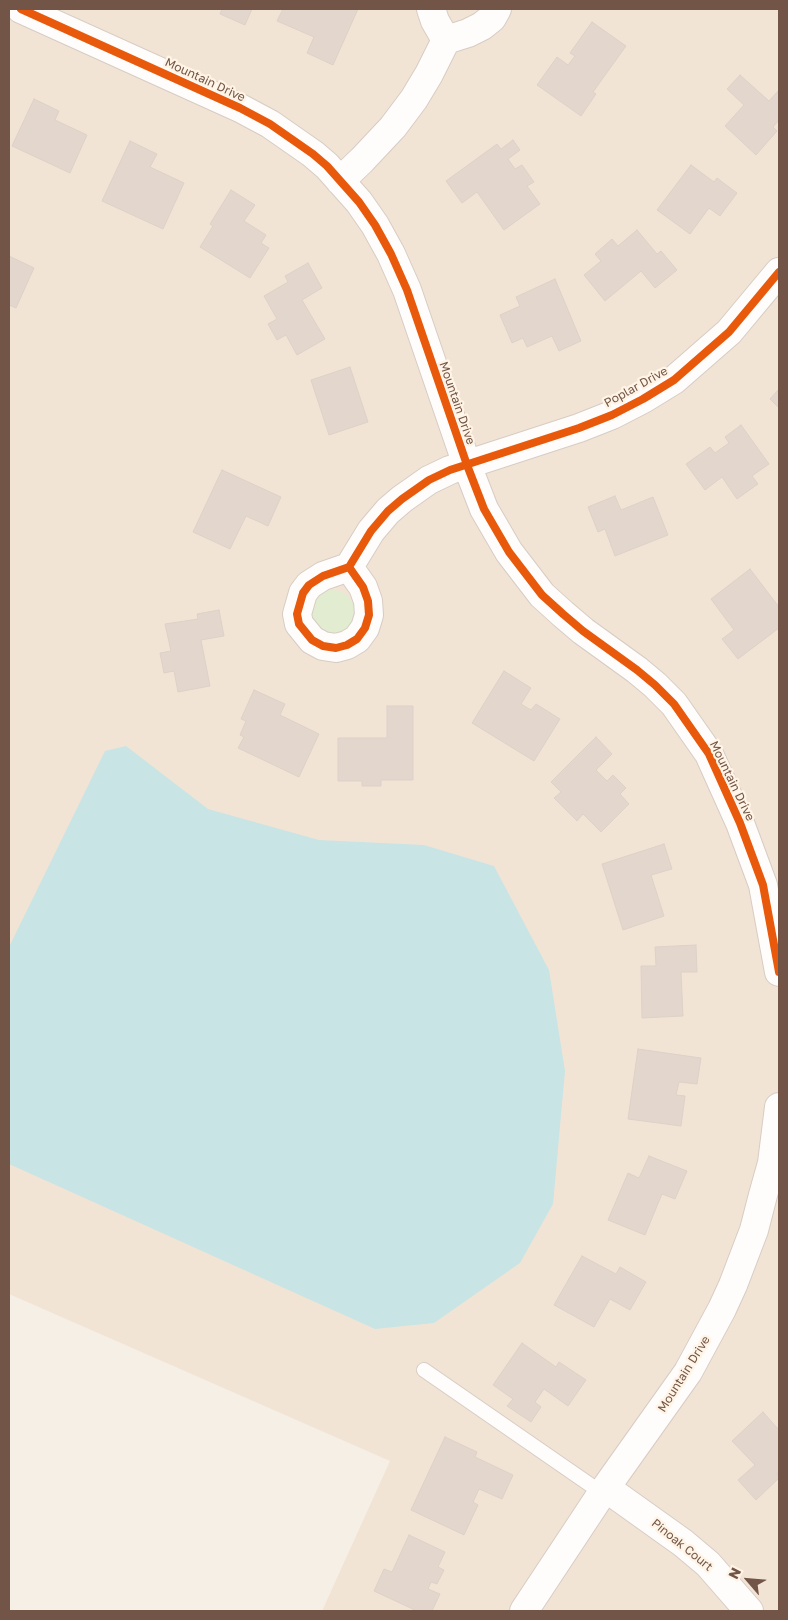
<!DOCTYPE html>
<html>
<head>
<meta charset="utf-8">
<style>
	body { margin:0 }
	#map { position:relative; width:788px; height:1620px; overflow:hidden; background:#f6efe5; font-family:"Golos Text",sans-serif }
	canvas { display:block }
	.frame { position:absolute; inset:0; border:10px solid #725547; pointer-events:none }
	.north { position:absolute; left:723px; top:1555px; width:50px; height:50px; -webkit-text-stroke:4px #fff4e5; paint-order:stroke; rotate:297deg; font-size:14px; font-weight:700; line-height:20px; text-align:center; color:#725547 }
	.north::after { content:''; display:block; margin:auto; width:18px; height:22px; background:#725547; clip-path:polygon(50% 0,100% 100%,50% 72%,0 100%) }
</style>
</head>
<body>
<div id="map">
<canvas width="788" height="1620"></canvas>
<div class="frame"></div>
<div class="north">N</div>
</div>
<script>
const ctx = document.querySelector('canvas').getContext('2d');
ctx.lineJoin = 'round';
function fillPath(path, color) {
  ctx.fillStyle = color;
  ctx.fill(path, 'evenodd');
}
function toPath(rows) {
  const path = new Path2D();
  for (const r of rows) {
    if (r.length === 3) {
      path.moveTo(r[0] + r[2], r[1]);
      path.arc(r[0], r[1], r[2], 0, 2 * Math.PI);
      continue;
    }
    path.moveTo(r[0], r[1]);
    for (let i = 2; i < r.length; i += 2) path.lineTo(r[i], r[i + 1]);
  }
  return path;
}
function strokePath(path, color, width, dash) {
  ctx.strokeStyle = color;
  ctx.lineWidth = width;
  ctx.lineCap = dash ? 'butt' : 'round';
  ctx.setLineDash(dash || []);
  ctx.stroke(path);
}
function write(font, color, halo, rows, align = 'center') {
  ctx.font = font + ' "Golos Text",sans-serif';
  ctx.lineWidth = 4.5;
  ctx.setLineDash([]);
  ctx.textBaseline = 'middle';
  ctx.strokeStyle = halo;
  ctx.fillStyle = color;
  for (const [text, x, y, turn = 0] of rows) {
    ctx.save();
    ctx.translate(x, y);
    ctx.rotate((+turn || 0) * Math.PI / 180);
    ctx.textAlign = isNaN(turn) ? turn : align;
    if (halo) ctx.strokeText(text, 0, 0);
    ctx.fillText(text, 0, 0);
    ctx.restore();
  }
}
fillPath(toPath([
	[9,9,779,9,779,1611,322,1611,390,1461,9,1294]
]), '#f2e4d5');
fillPath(toPath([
	[333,612,22]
]), '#e2ecd0');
fillPath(toPath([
	[126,746,208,809,319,840,424,845,494,866,549,970,565,1071,553,1204,520,1263,434,1323,375,1329,9,1164,9,947,105,751]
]), '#c8e4e5');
const building = toPath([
	[222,9,252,9,245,25,220,14,222,9],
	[283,9,358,9,333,65,307,53,314,37,277,21,283,9],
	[592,22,626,46,593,92,596,94,581,116,537,85,557,57,568,65,575,56,570,53,592,22],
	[740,75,769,101,779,90,779,120,773,127,777,131,756,155,725,126,744,105,727,89,740,75],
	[34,99,59,111,55,120,87,135,70,173,12,146,34,99],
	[513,140,520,150,508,159,515,169,522,165,534,182,527,186,540,204,504,230,477,192,462,203,446,181,497,144,501,149,513,140],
	[130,141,157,154,150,167,184,183,163,229,102,201,130,141],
	[691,165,714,182,717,178,737,193,720,216,709,208,690,234,657,210,691,165],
	[231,190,255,205,244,221,266,235,261,243,269,248,250,278,200,247,213,226,210,224,231,190],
	[637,230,657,254,661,251,677,270,655,288,641,271,605,301,584,275,601,261,595,254,612,239,618,246,637,230],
	[9,256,34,268,16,308,9,305,9,256],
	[308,263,322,288,302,300,325,339,297,355,286,335,277,340,268,324,277,319,264,296,288,282,285,276,308,263],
	[555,279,581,341,559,351,552,336,527,347,523,338,512,343,500,315,520,306,516,297,555,279],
	[350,367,368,422,329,435,311,380,350,367],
	[779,389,779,408,770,399,779,389],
	[741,425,769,464,752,476,758,484,737,499,722,477,705,490,686,464,710,447,715,453,729,443,725,437,741,425],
	[222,470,281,497,268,526,246,516,230,549,193,532,222,470],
	[615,496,621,510,653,497,668,535,615,556,605,529,598,532,588,507,615,496],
	[750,569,779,607,779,628,738,659,722,639,734,630,711,599,750,569],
	[219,610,224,636,201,640,210,686,178,692,174,671,164,673,160,653,171,651,165,624,198,619,197,614,219,610],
	[504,671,531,688,521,704,531,710,536,704,560,719,534,761,472,723,504,671],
	[254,690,285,704,280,715,319,734,299,777,238,748,244,737,240,735,246,721,241,719,254,690],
	[387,706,413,706,413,780,381,780,381,786,362,786,362,781,338,781,338,738,387,738,387,706],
	[596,737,612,754,596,770,607,781,613,775,626,788,620,794,629,804,601,832,583,814,577,821,554,798,561,792,551,782,596,737],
	[664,844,672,869,651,875,664,916,623,930,602,864,664,844],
	[696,945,697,972,681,972,683,1016,642,1018,641,966,656,966,655,947,696,945],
	[638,1049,701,1058,697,1084,679,1082,676,1095,685,1096,681,1126,628,1119,638,1049],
	[649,1156,687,1171,675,1199,662,1194,645,1235,608,1220,628,1173,639,1178,649,1156],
	[582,1256,616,1274,620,1267,646,1282,630,1310,610,1299,594,1327,554,1305,582,1256],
	[522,1343,556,1367,559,1362,586,1380,568,1406,544,1389,535,1402,541,1407,531,1422,507,1406,513,1399,493,1385,522,1343],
	[763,1412,779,1430,779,1471,777,1473,779,1478,756,1500,738,1480,755,1465,732,1441,763,1412],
	[445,1437,477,1452,475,1457,513,1475,502,1499,479,1489,473,1502,478,1505,464,1535,411,1510,445,1437],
	[409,1535,445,1552,438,1567,444,1570,437,1584,431,1582,428,1589,440,1594,432,1611,417,1611,374,1591,384,1569,392,1572,409,1535]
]);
fillPath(building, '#e2d6cd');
strokePath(building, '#ded1c8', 1);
const lane = toPath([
	[424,1370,602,1493]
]);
const street = toPath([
	[21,9,240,108,270,124,313,154,327,166,359,202,375,225,391,254,407,290,467,465,484,509,509,552,542,595,563,614,583,631,637,670,655,685,674,704,709,754,740,823,763,885,779,972],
	[431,9,435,21,446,40],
	[340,181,362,160,393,127,414,99,429,74,446,40,468,33,482,26,492,18,497,9],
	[349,567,363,587,368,601,369,615,365,628,357,639,347,645,336,648,323,646,312,640,299,624,297,614,303,593,309,585,323,576,349,567,371,531,388,511,402,499,429,480,450,470,579,428,612,415,643,399,674,380,729,332,779,272],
	[606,1488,683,1543,708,1564,749,1611],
	[524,1611,602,1493,688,1372,722,1309,733,1285,754,1230,763,1195,772,1163,779,1107]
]);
strokePath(lane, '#d7ccc4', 16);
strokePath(street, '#d7ccc4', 30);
strokePath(lane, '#fefdfb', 14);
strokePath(street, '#fefdfb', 28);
strokePath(toPath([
	[21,9,240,108,270,124,313,154,327,166,359,202,375,225,391,254,407,290,467,465,484,509,509,552,542,595,563,614,583,631,637,670,655,685,674,704,709,754,740,823,763,885,779,972],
	[349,567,363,587,368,601,369,615,365,628,357,639,347,645,336,648,323,646,312,640,299,624,297,614,303,593,309,585,323,576,349,567,371,531,388,511,402,499,429,480,450,470,579,428,612,415,643,399,674,380,729,332,779,272]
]), '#e8590c', 8);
write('12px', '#725547', '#fff4e5', [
	["Mountain Drive",205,80,25],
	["Poplar Drive",636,387,-29],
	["Mountain Drive",457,403,71],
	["Mountain Drive",732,781,64],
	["Mountain Drive",684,1374,-58],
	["Pinoak Court",682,1545,39]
]);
</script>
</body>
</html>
